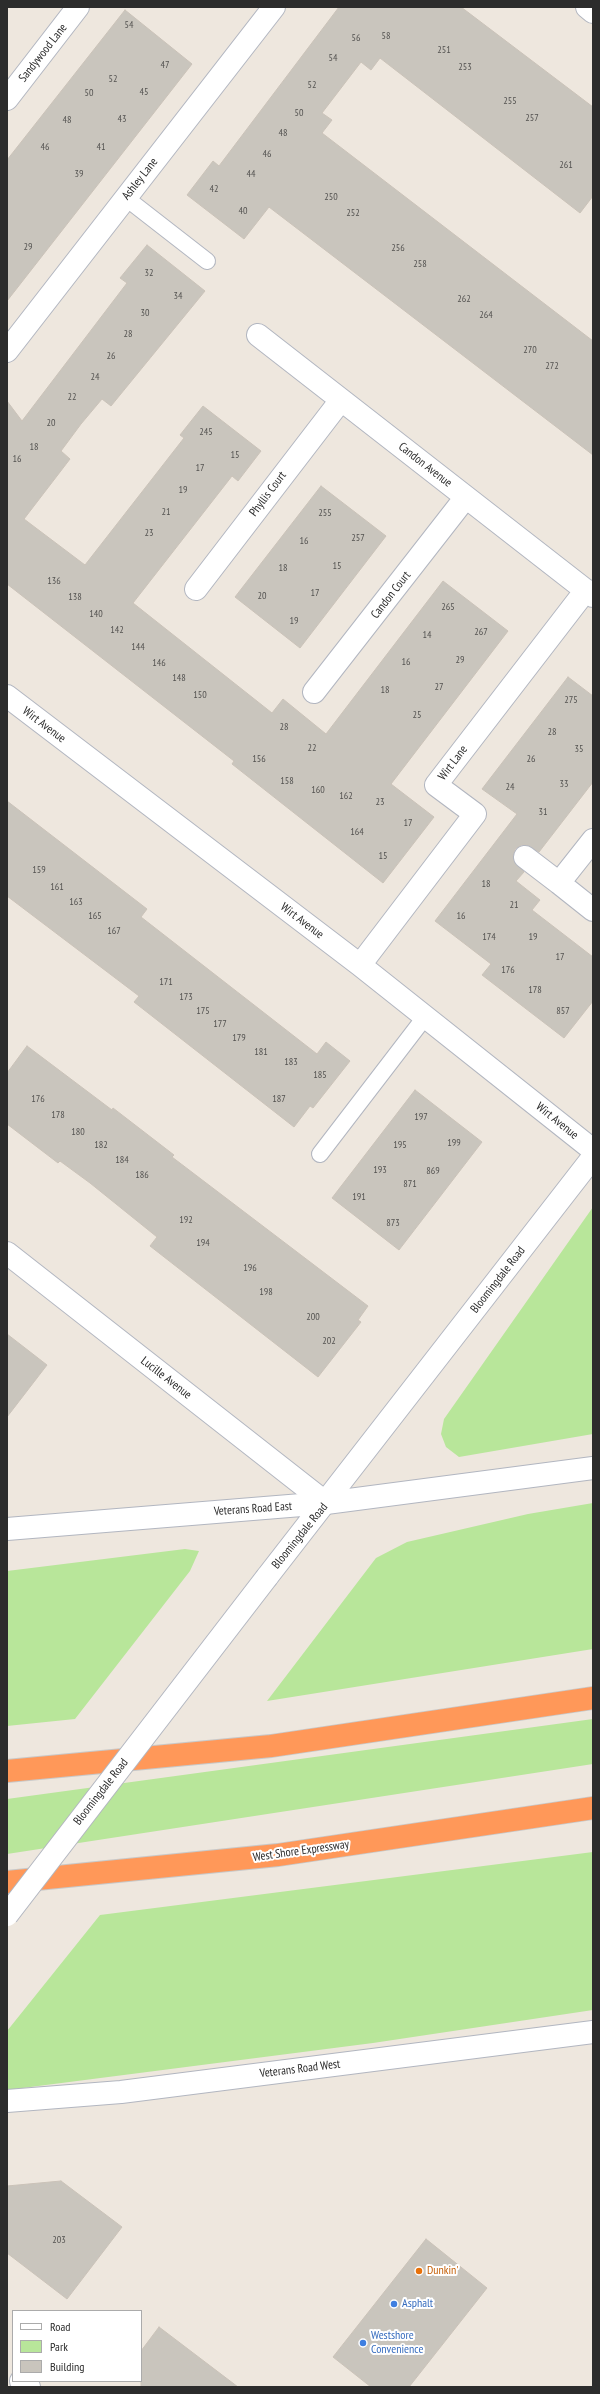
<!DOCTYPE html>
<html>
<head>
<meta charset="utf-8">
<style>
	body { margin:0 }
	#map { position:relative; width:600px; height:2394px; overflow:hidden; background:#eee7de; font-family:"PT Sans Narrow",sans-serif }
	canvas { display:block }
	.frame { position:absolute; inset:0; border:8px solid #2c2c2c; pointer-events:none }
	.legend { position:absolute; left:12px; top:2310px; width:130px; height:72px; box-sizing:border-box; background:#fff; border:1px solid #ababab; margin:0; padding:5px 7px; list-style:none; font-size:12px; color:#2c2c2c }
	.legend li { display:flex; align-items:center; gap:8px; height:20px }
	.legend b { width:20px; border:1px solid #ababab }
</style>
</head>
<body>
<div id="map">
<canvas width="600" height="2394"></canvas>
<div class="frame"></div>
<ul class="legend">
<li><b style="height:5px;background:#fff"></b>Road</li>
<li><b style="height:11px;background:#b8e69a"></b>Park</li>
<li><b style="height:11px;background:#c9c5bd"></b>Building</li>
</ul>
</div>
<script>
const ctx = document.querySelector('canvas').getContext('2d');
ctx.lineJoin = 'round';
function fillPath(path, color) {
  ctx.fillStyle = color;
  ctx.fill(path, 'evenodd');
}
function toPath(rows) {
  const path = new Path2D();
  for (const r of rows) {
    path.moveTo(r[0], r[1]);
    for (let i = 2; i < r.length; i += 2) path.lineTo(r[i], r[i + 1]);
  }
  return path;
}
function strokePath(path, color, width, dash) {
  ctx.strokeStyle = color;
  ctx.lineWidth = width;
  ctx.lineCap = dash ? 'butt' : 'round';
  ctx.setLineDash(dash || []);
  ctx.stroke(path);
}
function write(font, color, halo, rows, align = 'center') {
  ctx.font = font + ' "PT Sans Narrow",sans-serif';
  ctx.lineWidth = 4;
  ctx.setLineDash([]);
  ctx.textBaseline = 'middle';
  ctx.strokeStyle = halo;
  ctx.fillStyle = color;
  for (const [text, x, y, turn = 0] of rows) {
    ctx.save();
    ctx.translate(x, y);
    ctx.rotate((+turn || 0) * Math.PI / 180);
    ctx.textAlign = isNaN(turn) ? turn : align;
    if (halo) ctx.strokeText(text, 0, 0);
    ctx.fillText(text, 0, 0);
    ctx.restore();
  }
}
fillPath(toPath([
	[593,1207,593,1434,459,1457,446,1447,441,1434,444,1419],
	[593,1503,593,1649,267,1701,376,1558,407,1542,528,1514],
	[185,1549,199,1551,190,1571,75,1719,7,1726,7,1571],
	[593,1719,593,1764,7,1854,7,1799],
	[593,1852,593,2010,373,2043,7,2090,7,2031,100,1915]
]), '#b8e69a');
const building = toPath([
	[339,7,461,7,593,107,593,196,580,213,380,58,371,70,361,62,322,113,332,120,322,133,593,341,593,455,269,207,244,239,187,195,213,161,219,166,339,7],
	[125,10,192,64,7,301,7,160,125,10],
	[147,245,205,291,111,406,102,399,81,424,61,451,70,459,24,519,85,565,184,438,180,435,203,406,261,451,238,481,232,476,133,603,272,713,283,699,326,734,443,581,508,631,391,784,434,817,383,883,232,764,234,761,7,584,7,401,22,421,127,283,120,278,147,245],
	[321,486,386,536,300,648,235,597,321,486],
	[568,677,593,696,593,782,539,852,527,845,521,845,515,849,513,856,514,862,524,872,516,881,540,900,532,910,593,957,593,1001,564,1038,482,975,491,964,435,921,517,814,482,789,568,677],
	[7,801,147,909,141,917,317,1054,326,1042,350,1061,313,1108,310,1106,294,1127,134,1002,139,996,7,896,7,801],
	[27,1046,112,1110,113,1108,174,1155,172,1157,368,1306,358,1320,361,1322,318,1377,150,1246,157,1237,90,1183,60,1161,58,1163,7,1124,7,1073,27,1046],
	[415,1090,482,1142,399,1250,332,1198,415,1090],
	[7,1334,47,1365,7,1417,7,1334],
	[61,2181,122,2227,67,2299,7,2253,7,2186,61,2181],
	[426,2239,487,2288,409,2387,371,2387,333,2357,426,2239],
	[159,2327,238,2387,141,2387,141,2351,159,2327]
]);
fillPath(building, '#c9c5bd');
strokePath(building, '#cac2b8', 1);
const service = toPath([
	[126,198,207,261],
	[320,1154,425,1017]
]);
const minor = toPath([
	[587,7,593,12],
	[7,99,78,7],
	[258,335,593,596],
	[7,351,274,7],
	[196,589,341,400],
	[314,692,466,497],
	[7,696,360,965,593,1150],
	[593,840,559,883,593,910],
	[525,857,559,883],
	[360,965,475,814,436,785,586,590],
	[7,1253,326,1503,593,1468],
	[7,2101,121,2092,593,2032],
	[21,2381,29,2387]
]);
const tertiary = toPath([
	[7,1529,326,1503],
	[267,1577,593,1157]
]);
const motorway = toPath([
	[7,1771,271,1746,593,1698],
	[7,1882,278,1855,593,1808]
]);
strokePath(service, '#b2b6c0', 18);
strokePath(minor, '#b2b6c0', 24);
strokePath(tertiary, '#b2b6c0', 24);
strokePath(motorway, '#c8c8c8', 24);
strokePath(service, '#fff', 16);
strokePath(minor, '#fff', 22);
strokePath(tertiary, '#fff', 22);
strokePath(motorway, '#ff9859', 22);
const tertiaryBridge = toPath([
	[7,1915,267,1577]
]);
strokePath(tertiaryBridge, '#b2b6c0', 24, []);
strokePath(tertiaryBridge, '#fff', 22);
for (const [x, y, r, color] of [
	[419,2271,4,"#e8710a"],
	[394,2304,4,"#3f7fe0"],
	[363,2343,4,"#3f7fe0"]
]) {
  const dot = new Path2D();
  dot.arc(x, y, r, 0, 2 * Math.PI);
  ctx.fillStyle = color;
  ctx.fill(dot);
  strokePath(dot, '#fff', 1.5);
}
write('10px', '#535250', null, [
	["54",129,25],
	["58",386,36],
	["56",356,38],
	["251",444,50],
	["54",333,58],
	["47",165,65],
	["253",465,67],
	["52",113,79],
	["52",312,85],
	["45",144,92],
	["50",89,93],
	["255",510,101],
	["50",299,113],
	["257",532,118],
	["43",122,119],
	["48",67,120],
	["48",283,133],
	["46",45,147],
	["41",101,147],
	["46",267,154],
	["261",566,165],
	["39",79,174],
	["44",251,174],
	["42",214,189],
	["250",331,197],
	["40",243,211],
	["252",353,213],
	["29",28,247],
	["256",398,248],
	["258",420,264],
	["32",149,273],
	["34",178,296],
	["262",464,299],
	["30",145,313],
	["264",486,315],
	["28",128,334],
	["270",530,350],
	["26",111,356],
	["272",552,366],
	["24",95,377],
	["22",72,397],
	["20",51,423],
	["245",206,432],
	["18",34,447],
	["15",235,455],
	["16",17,459],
	["17",200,468],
	["19",183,490],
	["21",166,512],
	["255",325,513],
	["23",149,533],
	["257",358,538],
	["16",304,541],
	["15",337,566],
	["18",283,568],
	["136",54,581],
	["17",315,593],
	["20",262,596],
	["138",75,597],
	["265",448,607],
	["140",96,614],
	["19",294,621],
	["142",117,630],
	["267",481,632],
	["14",427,635],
	["144",138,647],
	["29",460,660],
	["16",406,662],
	["146",159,663],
	["148",179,678],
	["27",439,687],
	["18",385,690],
	["150",200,695],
	["275",571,700],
	["25",417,715],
	["28",284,727],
	["28",552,732],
	["22",312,748],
	["35",579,749],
	["156",259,759],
	["26",531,759],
	["158",287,781],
	["33",564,784],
	["24",510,787],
	["160",318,790],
	["162",346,796],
	["23",380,802],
	["31",543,812],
	["17",408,823],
	["164",357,832],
	["15",383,856],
	["159",39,870],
	["18",486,884],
	["161",57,887],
	["163",76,902],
	["21",514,905],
	["165",95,916],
	["16",461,916],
	["167",114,931],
	["174",489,937],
	["19",533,937],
	["17",560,957],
	["176",508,970],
	["171",166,982],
	["178",535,990],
	["173",186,997],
	["175",203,1011],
	["857",563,1011],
	["177",220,1024],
	["179",239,1038],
	["181",261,1052],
	["183",291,1062],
	["185",320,1075],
	["176",38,1099],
	["187",279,1099],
	["178",58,1115],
	["197",421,1117],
	["180",78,1132],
	["199",454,1143],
	["182",101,1145],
	["195",400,1145],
	["184",122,1160],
	["193",380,1170],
	["869",433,1171],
	["186",142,1175],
	["871",410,1184],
	["191",359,1197],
	["192",186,1220],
	["873",393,1223],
	["194",203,1243],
	["196",250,1268],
	["198",266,1292],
	["200",313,1317],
	["202",329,1341],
	["203",59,2240]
]);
write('12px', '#2c2c2c', '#fff', [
	["Sandywood Lane",43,53,-52],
	["Ashley Lane",140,179,-52],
	["Candon Avenue",425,465,38],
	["Phyllis Court",268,494,-53],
	["Candon Court",391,595,-52],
	["Wirt Avenue",44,725,37],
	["Wirt Lane",453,763,-53],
	["Wirt Avenue",302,921,37],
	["Wirt Avenue",557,1121,39],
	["Bloomingdale Road",498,1280,-52],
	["Lucille Avenue",166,1378,38],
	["Veterans Road East",253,1509,-4],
	["Bloomingdale Road",300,1536,-51],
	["Bloomingdale Road",101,1792,-52],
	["West Shore Expressway",301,1851,-8],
	["Veterans Road West",300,2069,-7]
]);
write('12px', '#c56008', '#fff', [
	["Dunkin'",427,2271]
], 'left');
write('12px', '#366cbe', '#fff', [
	["Asphalt",402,2304],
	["Westshore",371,2336],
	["Convenience",371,2350]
], 'left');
</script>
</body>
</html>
